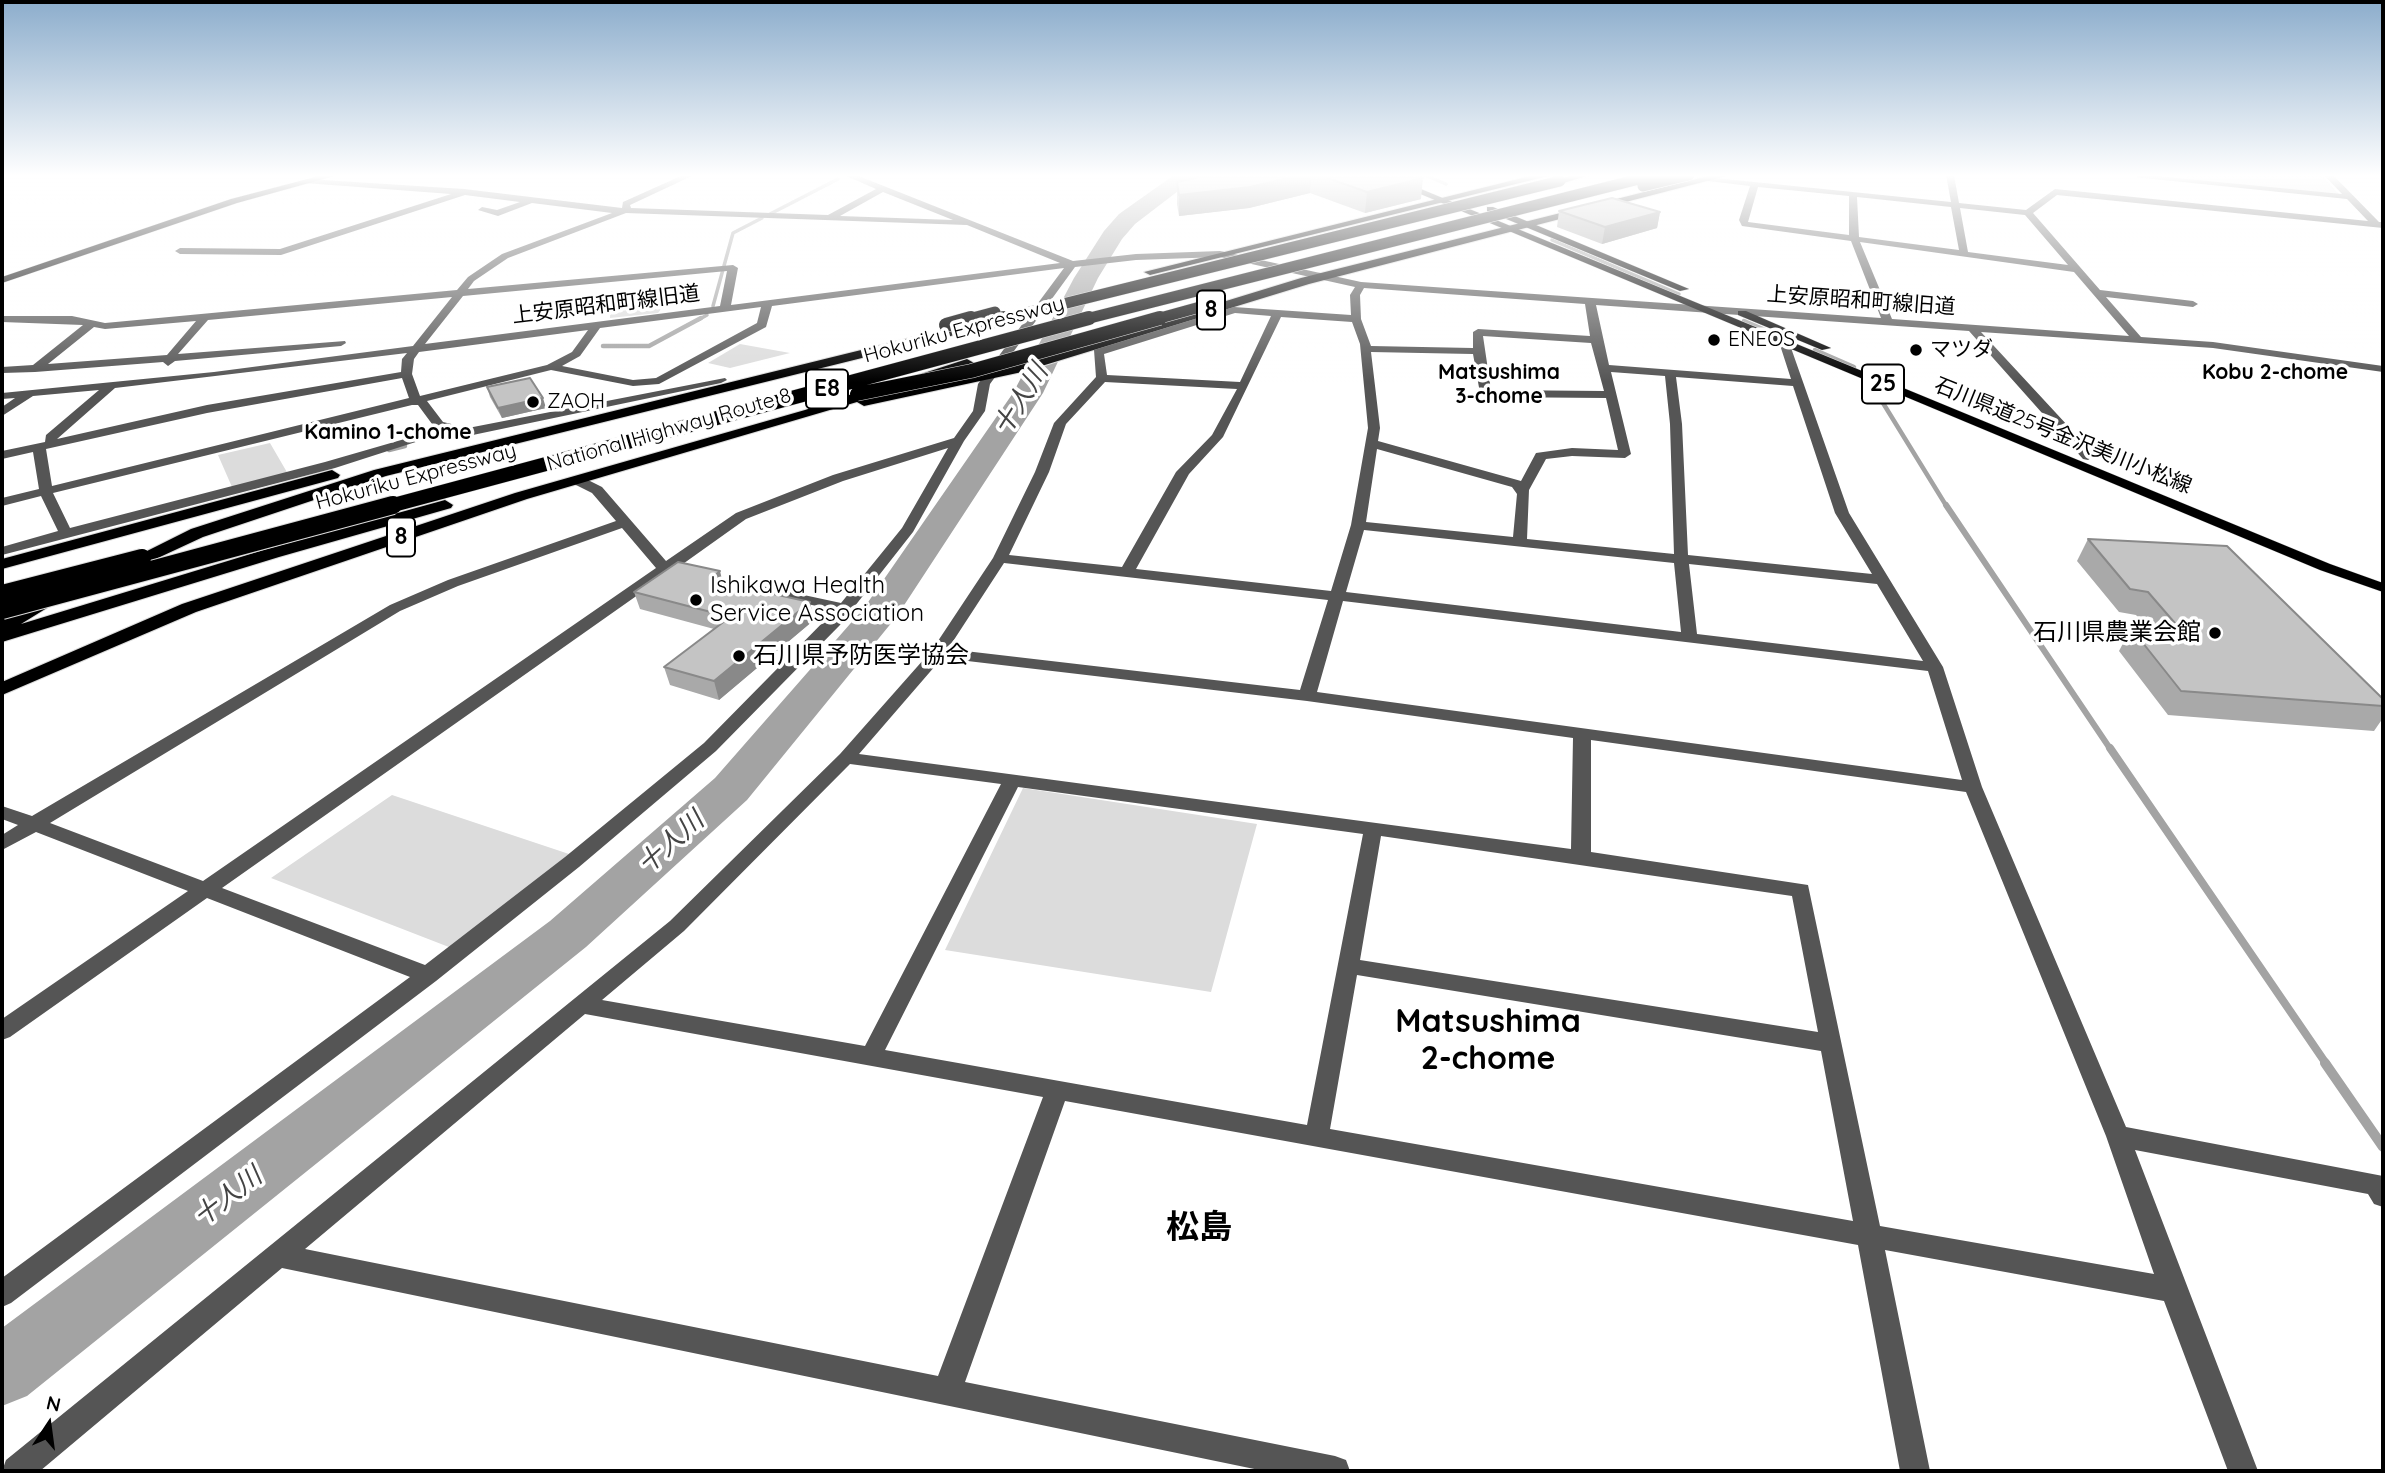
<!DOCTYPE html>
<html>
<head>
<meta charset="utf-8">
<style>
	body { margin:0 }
	#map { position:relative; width:2385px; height:1473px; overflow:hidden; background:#fff; font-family:Quicksand,sans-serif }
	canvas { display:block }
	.frame { position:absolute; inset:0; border:4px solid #000; pointer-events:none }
	.north { position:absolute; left:14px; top:1389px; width:70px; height:70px; -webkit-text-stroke:5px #fff; paint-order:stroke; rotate:13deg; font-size:19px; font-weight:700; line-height:28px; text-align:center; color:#000 }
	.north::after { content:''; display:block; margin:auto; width:24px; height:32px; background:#000; clip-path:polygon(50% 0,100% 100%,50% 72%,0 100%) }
</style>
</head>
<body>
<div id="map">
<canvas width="2385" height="1473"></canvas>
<div class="frame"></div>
<div class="north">N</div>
</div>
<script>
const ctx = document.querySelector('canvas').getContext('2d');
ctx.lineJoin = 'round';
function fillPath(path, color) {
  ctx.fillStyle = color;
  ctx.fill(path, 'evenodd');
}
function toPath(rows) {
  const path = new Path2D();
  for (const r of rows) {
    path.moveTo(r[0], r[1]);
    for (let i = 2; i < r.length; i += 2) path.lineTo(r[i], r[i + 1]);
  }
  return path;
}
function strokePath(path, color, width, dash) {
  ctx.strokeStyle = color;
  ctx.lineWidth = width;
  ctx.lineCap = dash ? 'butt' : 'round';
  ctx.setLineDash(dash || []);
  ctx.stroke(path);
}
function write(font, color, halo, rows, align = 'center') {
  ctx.font = font + ' Quicksand,"Noto Sans JP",sans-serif';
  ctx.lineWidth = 7;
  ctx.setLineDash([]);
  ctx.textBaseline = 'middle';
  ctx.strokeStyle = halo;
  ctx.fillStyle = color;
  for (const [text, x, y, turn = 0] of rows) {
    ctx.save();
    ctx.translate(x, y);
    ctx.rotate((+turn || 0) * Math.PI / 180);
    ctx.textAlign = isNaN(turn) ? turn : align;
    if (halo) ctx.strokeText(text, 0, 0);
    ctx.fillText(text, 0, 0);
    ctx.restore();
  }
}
fillPath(toPath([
	[2186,175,2321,175,2339,194,2190,181],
	[611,291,673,294,658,313,610,318],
	[740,344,790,353,730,368,708,363],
	[270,443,288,474,232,487,218,455],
	[1023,788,1257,824,1211,992,945,950],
	[392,795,569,854,454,949,271,878]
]), '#dcdcdc');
strokePath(toPath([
	[1425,175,1446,184],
	[770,214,838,179],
	[1552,240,1679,294],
	[713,306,733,233,762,218],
	[698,320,707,315]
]), '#a3a3a3', 3.5);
strokePath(toPath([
	[1744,321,1777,335],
	[603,346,649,346,701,318],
	[1815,350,1854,367],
	[1875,390,1947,507],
	[389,450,405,446]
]), '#a3a3a3', 4.5);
strokePath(toPath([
	[1946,505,2111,750]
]), '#a3a3a3', 6);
strokePath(toPath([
	[2110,748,2327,1065]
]), '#a3a3a3', 8);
strokePath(toPath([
	[2325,1063,2383,1147]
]), '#a3a3a3', 10);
fillPath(toPath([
	[1174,175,1199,175,1135,224,1122,239,1098,278,1043,393,897,616,747,800,586,947,27,1396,2,1406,2,1328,550,921,715,778,864,608,1013,393,1074,278,1104,231,1119,214,1174,175]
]), '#a3a3a3');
const major = toPath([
	[323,175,338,175,237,203,2,283,2,277,231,199,323,175],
	[1375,175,1387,175,2330,564,2383,583,2383,592,2320,570,1375,175],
	[1487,207,1493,207,1689,289,1680,291,1487,211,1487,207],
	[1738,311,1746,311,1831,348,1822,350,1738,315,1738,311]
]);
const highway = toPath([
	[1534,175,1552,175,1150,275,1144,272,1534,175],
	[1572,175,1590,175,1560,184,1555,181,1572,175],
	[1712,175,1730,175,1309,284,1022,372,864,406,857,402,527,499,196,612,2,695,2,682,182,604,515,493,805,410,873,387,885,390,878,395,1014,366,1301,278,1712,175],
	[983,320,987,321,987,327,386,476,203,537,132,570,120,570,117,566,191,529,374,470,983,320],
	[967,359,974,363,972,366,922,380,915,376,967,359],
	[332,470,340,475,338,478,2,569,2,559,332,470],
	[445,500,453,505,451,508,279,557,2,642,2,620,40,599,46,598,55,603,21,624,267,549,445,500]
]);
strokePath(major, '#dbdbdb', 1);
strokePath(highway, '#dbdbdb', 2);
fillPath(toPath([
	[683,175,694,175,630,205,631,208,828,215,876,189,844,175,856,175,1073,261,1136,254,1220,251,1361,282,1881,318,1851,241,1742,226,1739,220,1750,186,1708,181,1705,177,1951,202,1946,175,1954,175,1959,203,2026,210,2055,189,2368,221,2347,199,2134,177,2146,175,2342,194,2324,175,2333,175,2379,222,2383,222,2383,228,2057,195,2033,213,2100,290,2193,301,2198,304,2193,307,2106,297,2141,337,2213,342,2383,366,2383,372,2213,348,1981,332,2093,453,2094,456,2088,460,2083,459,1969,331,1596,305,1609,365,1791,379,1780,345,1785,342,1790,345,1849,513,1943,667,1982,787,2126,1127,2383,1176,2383,1207,2374,1204,2368,1194,2135,1150,2258,1471,2228,1471,2164,1301,1885,1250,1930,1471,1900,1471,1858,1245,1065,1101,965,1382,1335,1456,1346,1460,1350,1471,1264,1471,282,1268,40,1471,2,1471,6,1460,670,921,840,754,932,650,993,558,1035,472,1054,423,1096,377,1094,350,1234,307,1351,315,1350,295,1355,287,1220,257,1136,260,1075,267,990,384,985,411,964,441,913,532,840,625,716,751,579,867,436,981,11,1303,2,1307,2,1278,410,977,207,898,10,1037,2,1040,2,1019,188,891,36,832,2,850,2,835,18,825,2,819,2,806,32,816,390,605,448,580,616,521,592,493,572,483,572,477,582,477,602,487,666,561,736,513,833,475,954,438,973,411,978,384,1064,268,772,306,766,327,659,384,633,386,551,370,427,401,443,422,468,428,725,378,727,380,721,383,468,436,453,435,435,428,418,405,412,405,53,493,70,528,325,462,415,436,425,439,335,468,2,555,2,547,58,531,41,496,2,506,2,498,39,489,33,452,2,459,2,451,45,442,46,435,99,390,33,396,2,416,2,407,15,398,2,399,2,393,214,372,413,346,452,297,208,320,178,354,345,341,346,343,341,346,175,361,168,366,163,362,35,372,2,373,2,367,33,365,83,325,2,322,2,316,72,316,105,323,457,290,468,277,502,254,612,213,532,203,498,216,478,210,482,207,497,210,520,202,465,195,281,255,180,254,175,251,180,248,280,249,451,194,305,183,308,179,464,189,622,208,623,202,683,175],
	[1758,187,1849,196,1849,235,1748,222,1758,187],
	[883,192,953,220,840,216,883,192],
	[1857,197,1951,207,1959,250,1859,237,1857,197],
	[1960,208,2025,215,2068,265,1968,252,1960,208],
	[626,213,967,225,1060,263,731,305,738,268,733,265,468,289,474,281,508,258,626,213],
	[1860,242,2074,272,2129,336,1892,319,1860,242],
	[727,271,720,306,425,344,463,296,727,271],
	[1364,288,1585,304,1590,336,1478,329,1473,332,1473,348,1371,346,1361,319,1360,295,1364,288],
	[761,307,757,323,656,378,633,380,562,366,580,356,600,328,761,307],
	[1235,313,1271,316,1240,382,1107,375,1104,354,1235,313],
	[1281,317,1352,322,1360,344,1368,428,1351,525,1331,591,1136,569,1189,474,1223,437,1281,317],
	[196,321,167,355,48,364,94,327,105,329,196,321],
	[588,330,572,352,547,365,420,396,412,374,414,359,419,352,588,330],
	[1483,336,1591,343,1604,391,1491,390,1483,336],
	[1371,352,1473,354,1480,393,1486,397,1606,398,1618,450,1572,448,1536,453,1521,481,1378,441,1380,428,1371,352],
	[407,353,402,359,401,372,207,405,57,439,115,388,407,353],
	[1611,372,1665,376,1670,424,1674,554,1527,539,1529,490,1546,459,1572,456,1625,458,1631,454,1611,372],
	[1676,377,1793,386,1835,513,1872,574,1688,555,1682,424,1676,377],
	[402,378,409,398,52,486,46,449,207,413,402,378],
	[1105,382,1237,389,1212,435,1176,472,1122,567,1009,555,1049,472,1066,424,1105,382],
	[948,448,902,528,841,603,734,580,729,581,727,584,729,587,835,610,704,743,565,857,425,965,222,888,669,573,681,572,683,569,680,566,746,519,843,481,948,448],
	[1377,449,1512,487,1517,494,1513,537,1366,522,1377,449],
	[622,528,656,568,203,881,50,823,400,611,458,586,622,528],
	[1364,530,1674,563,1681,632,1346,592,1364,530],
	[1004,563,1328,600,1300,690,948,649,1004,563],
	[1689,564,1877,584,1923,661,1697,634,1689,564],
	[1343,601,1928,671,1962,780,1317,692,1343,601],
	[942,658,1307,701,1573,738,1571,849,859,754,942,658],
	[1591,740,1966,792,2106,1136,2154,1274,1880,1226,1808,885,1591,852,1591,740],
	[850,764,1001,784,865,1046,602,1000,684,931,850,764],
	[1018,787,1363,834,1307,1125,885,1050,1018,787],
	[1381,836,1792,896,1818,1032,1360,960,1381,836],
	[1357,975,1821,1051,1853,1221,1330,1129,1357,975],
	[585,1014,1043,1097,938,1376,305,1249,585,1014]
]), '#555');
fillPath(major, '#000');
fillPath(highway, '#000');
const highwayBridgeFar2 = toPath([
	[1643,186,1689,175],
	[965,320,995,312],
	[998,320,1560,181],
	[1082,320,1655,175],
	[1153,320,1200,307]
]);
const highwayBridgeFar1 = toPath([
	[983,324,1004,318],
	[946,325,971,318],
	[857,394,971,371,1160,318],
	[386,507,1089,318]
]);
const highwayBridge = toPath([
	[2,594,142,558],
	[2,610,393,505]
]);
strokePath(highwayBridgeFar2, '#dbdbdb', 12, []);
strokePath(highwayBridgeFar1, '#dbdbdb', 15, []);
strokePath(highwayBridge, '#dbdbdb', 20, []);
strokePath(highwayBridgeFar2, '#000', 11);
strokePath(highwayBridgeFar1, '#000', 14);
strokePath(highwayBridge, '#000', 18);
fillPath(toPath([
	[1209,175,1415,175,1421,199,1365,213,1310,193,1249,208,1179,216,1177,204,1177,182],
	[1559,211,1660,212,1657,228,1602,244,1557,227],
	[487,387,546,408,502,418,490,397],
	[2088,539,2383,699,2383,718,2374,731,2168,715,2119,651,2131,628,2147,628,2136,615,2119,612,2077,561],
	[722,579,758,591,814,620,719,700,670,685,664,667,714,629,640,609,634,592]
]), '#a9a9a9');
fillPath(toPath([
	[1300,175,1311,175,1310,193,1249,208,1179,216,1179,195],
	[1423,178,1421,199,1365,213,1367,192],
	[1660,212,1657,228,1602,244,1605,227],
	[543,398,546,408,502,418,498,408],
	[720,571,724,588,713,577],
	[810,602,814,620,719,700,714,681]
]), '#898989');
const building = toPath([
	[1209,175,1300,175,1250,187,1179,195,1177,182,1209,175],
	[1319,175,1415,175,1423,178,1367,192,1319,175],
	[1612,198,1660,212,1605,227,1559,211,1612,198],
	[530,378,543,398,498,408,487,387,530,378],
	[2088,539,2227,546,2383,699,2383,706,2181,691,2131,628,2180,629,2148,592,2130,589,2088,539],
	[678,562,720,571,713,577,757,589,755,590,810,602,714,681,664,667,730,617,634,592,678,562]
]);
fillPath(building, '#c4c4c4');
strokePath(building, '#898989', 2);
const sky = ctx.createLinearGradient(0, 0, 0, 382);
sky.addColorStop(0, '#8cadcc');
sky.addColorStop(0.46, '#fff');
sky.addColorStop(1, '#ffffff00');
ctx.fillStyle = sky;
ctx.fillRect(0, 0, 2385, 382);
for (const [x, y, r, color] of [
	[1714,340,7,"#000"],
	[1916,350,7,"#000"],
	[533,402,7,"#000"],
	[696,600,7,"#000"],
	[2215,633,7,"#000"],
	[739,656,7,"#000"]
]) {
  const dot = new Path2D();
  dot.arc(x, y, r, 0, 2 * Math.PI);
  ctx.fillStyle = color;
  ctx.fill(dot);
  strokePath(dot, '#fff', 2.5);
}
write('21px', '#000', '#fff', [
	["上安原昭和町線旧道",1861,301,4],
	["上安原昭和町線旧道",606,305,-7],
	["Hokuriku Expressway",964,330,-15],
	["National Highway Route 8",669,430,-16],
	["石川県道25号金沢美川小松線",2063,436,22],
	["Hokuriku Expressway",416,477,-15]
]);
write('21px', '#000', '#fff', [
	["ENEOS",1728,340],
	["マツダ",1930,350],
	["ZAOH",547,402]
], 'left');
write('bold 21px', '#000', '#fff', [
	["Matsushima",1499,373],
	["3-chome",1499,397],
	["Kobu 2-chome",2275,373],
	["Kamino 1-chome",388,433]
]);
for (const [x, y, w] of [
	[1211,310,28],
	[1883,384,42],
	[827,389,42],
	[401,537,28]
]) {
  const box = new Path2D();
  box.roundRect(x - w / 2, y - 19.5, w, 39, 5);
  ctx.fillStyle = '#fff';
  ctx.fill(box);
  strokePath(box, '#000', 2);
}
write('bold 23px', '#000', null, [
	["8",1211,310],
	["25",1883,384],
	["E8",827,389],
	["8",401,537]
]);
write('24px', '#000', '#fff', [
	["Ishikawa Health",710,586],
	["Service Association",710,614],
	["石川県農業会館",2201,633,"right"],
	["石川県予防医学協会",753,656]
], 'left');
write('italic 26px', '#444', '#fff', [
	["十人川",1021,400,-58],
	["十人川",671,843,-42],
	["十人川",228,1197,-38]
]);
write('bold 32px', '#000', '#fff', [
	["Matsushima",1488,1022],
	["2-chome",1488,1059]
]);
write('bold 33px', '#000', '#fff', [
	["松島",1199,1228]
]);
</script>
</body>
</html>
